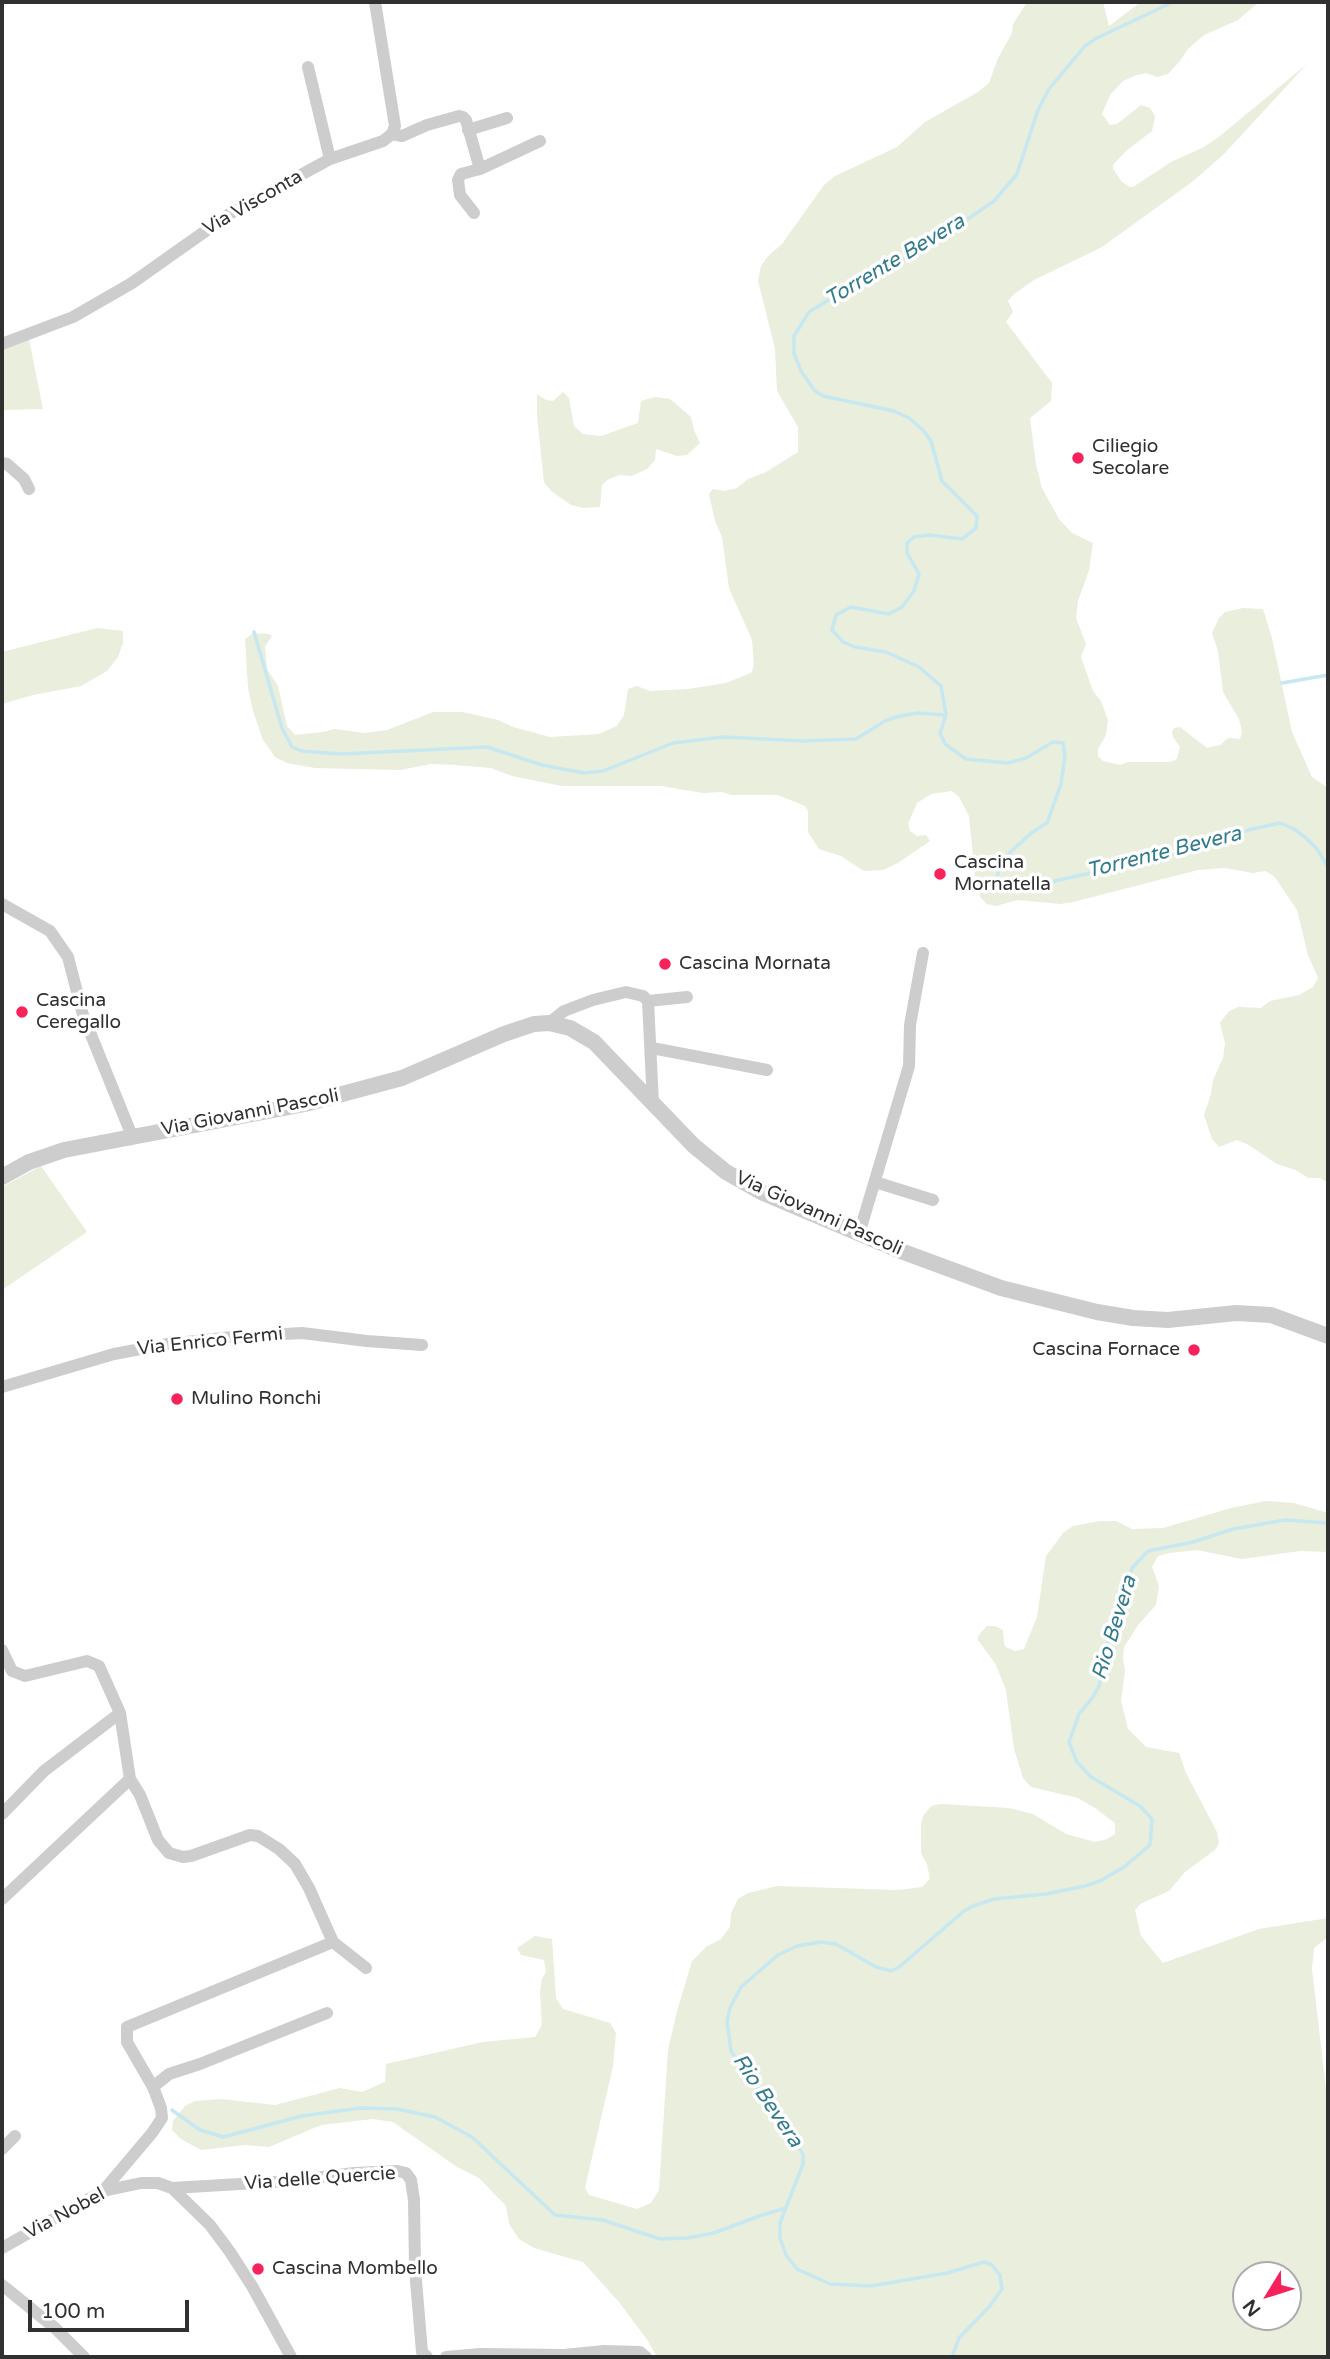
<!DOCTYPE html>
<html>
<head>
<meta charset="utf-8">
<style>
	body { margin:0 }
	#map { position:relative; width:1330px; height:2359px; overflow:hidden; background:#fff; font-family:"Varela Round",sans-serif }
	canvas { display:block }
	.frame { position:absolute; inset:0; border:4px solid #303030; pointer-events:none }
	.north { position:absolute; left:1232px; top:2261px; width:70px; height:70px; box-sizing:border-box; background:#fff; border:2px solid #acacac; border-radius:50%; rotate:232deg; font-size:19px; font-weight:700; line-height:28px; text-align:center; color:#303030 }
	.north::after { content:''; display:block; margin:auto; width:24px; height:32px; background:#f7225b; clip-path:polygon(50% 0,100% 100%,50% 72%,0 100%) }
	.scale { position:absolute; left:28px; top:2300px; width:161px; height:32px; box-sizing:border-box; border:4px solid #303030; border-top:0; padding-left:9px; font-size:21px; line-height:24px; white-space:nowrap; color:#303030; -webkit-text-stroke:5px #fff; paint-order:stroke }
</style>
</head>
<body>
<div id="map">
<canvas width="1330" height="2359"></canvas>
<div class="frame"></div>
<div class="north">N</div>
<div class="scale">100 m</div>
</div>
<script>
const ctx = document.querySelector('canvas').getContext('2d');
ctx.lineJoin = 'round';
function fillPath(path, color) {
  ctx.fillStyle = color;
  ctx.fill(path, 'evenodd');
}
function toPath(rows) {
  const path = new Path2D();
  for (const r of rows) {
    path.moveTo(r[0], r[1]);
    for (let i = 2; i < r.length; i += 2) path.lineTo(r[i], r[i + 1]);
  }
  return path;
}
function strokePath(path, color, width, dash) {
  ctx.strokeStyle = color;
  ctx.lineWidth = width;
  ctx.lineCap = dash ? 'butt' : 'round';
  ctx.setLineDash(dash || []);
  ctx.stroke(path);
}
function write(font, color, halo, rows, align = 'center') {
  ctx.font = font + ' "Varela Round",sans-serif';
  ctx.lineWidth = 7;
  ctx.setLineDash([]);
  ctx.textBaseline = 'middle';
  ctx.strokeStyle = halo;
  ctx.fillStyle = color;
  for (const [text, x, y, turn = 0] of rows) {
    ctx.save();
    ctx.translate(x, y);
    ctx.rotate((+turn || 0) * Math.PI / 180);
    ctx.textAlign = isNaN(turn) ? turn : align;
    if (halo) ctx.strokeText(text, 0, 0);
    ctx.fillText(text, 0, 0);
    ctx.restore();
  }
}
fillPath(toPath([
	[1027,2,1103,2,1109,26,1141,2,1259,2,1238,20,1204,35,1188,49,1179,62,1168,74,1157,77,1146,73,1134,76,1123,81,1110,95,1102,114,1110,125,1117,124,1141,105,1150,108,1155,116,1152,131,1126,151,1113,165,1113,169,1122,182,1130,187,1133,187,1171,162,1204,147,1220,136,1307,64,1223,155,1192,182,1102,247,1034,280,1014,294,1008,301,1013,312,1006,322,1052,383,1051,401,1030,418,1036,464,1042,488,1059,519,1072,533,1093,543,1089,570,1078,601,1076,618,1086,644,1081,657,1093,691,1101,701,1108,720,1106,735,1098,749,1098,756,1103,761,1120,765,1128,762,1170,762,1177,759,1180,747,1173,737,1172,732,1174,728,1180,727,1207,748,1220,745,1228,738,1240,739,1242,732,1239,719,1223,692,1218,651,1212,633,1219,618,1225,612,1243,608,1263,609,1272,638,1292,732,1312,777,1328,788,1328,1183,1320,1178,1308,1178,1296,1170,1277,1164,1247,1144,1237,1140,1219,1147,1212,1139,1204,1115,1211,1094,1213,1080,1223,1058,1225,1043,1220,1023,1228,1012,1238,1007,1261,1008,1270,1001,1299,995,1313,987,1318,978,1308,955,1297,910,1274,876,1265,871,1253,873,1224,868,1198,870,1073,902,1060,904,1018,900,996,906,987,904,981,898,976,887,969,816,959,797,952,791,931,794,917,803,908,824,910,831,917,836,926,835,930,841,898,863,883,870,864,871,841,856,819,849,808,832,808,811,805,806,778,795,731,795,722,792,703,793,661,786,562,786,512,776,491,768,454,765,431,764,400,770,315,768,287,763,275,757,263,740,253,711,248,688,245,639,253,633,269,634,272,636,265,646,267,669,278,686,287,726,295,735,323,732,334,729,365,733,387,730,433,712,463,712,498,720,513,727,550,737,599,734,617,726,624,715,628,689,637,686,650,691,688,689,726,683,751,673,754,665,752,640,729,588,722,537,715,521,709,494,713,489,724,491,737,488,748,479,766,472,798,452,798,427,777,391,775,349,758,281,761,266,768,256,782,244,824,185,835,176,897,147,925,122,978,92,989,83,998,58,1012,33,1013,24],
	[29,339,43,409,2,410,2,350],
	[563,392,569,398,574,426,583,434,601,436,638,423,641,401,655,397,670,399,691,417,694,430,700,443,687,455,677,456,656,449,655,460,647,469,632,476,619,475,609,479,602,485,600,507,583,508,571,505,551,491,544,482,537,416,537,394,546,400,553,401],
	[97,628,123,631,123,643,118,657,107,671,81,686,33,695,2,704,2,652],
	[41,1166,87,1232,2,1290,2,1187],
	[1266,1501,1294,1503,1328,1513,1328,1552,1300,1551,1242,1559,1197,1550,1169,1553,1158,1556,1152,1567,1159,1586,1156,1605,1138,1625,1124,1647,1123,1659,1125,1671,1121,1701,1128,1729,1146,1747,1179,1753,1186,1773,1217,1832,1219,1843,1215,1850,1185,1872,1169,1891,1140,1904,1135,1910,1141,1936,1163,1963,1259,1929,1328,1918,1328,1939,1325,1939,1314,1948,1312,1969,1328,2106,1328,2357,657,2357,648,2341,619,2302,583,2262,534,2248,519,2239,509,2224,506,2206,479,2178,457,2167,393,2122,373,2119,321,2125,269,2147,245,2145,201,2150,181,2139,172,2130,173,2121,185,2106,195,2101,221,2099,275,2105,340,2088,362,2092,385,2082,386,2064,483,2042,535,2037,542,2025,540,1992,542,1979,546,1972,544,1960,521,1955,517,1948,535,1936,552,1939,556,1998,563,2009,610,2023,616,2033,613,2066,585,2188,589,2195,637,2209,651,2203,659,2190,668,2050,677,2011,692,1961,706,1947,721,1939,730,1927,731,1913,738,1899,748,1893,777,1886,898,1890,922,1887,930,1879,927,1864,921,1853,921,1825,923,1816,931,1806,941,1804,1009,1808,1033,1814,1066,1834,1095,1842,1107,1839,1115,1834,1115,1823,1095,1808,1078,1798,1031,1787,1023,1778,1014,1749,1006,1690,995,1663,978,1640,978,1636,987,1626,995,1626,1003,1630,1004,1644,1006,1647,1015,1651,1024,1649,1037,1617,1046,1556,1064,1532,1073,1526,1100,1521,1116,1521,1132,1529,1163,1528,1231,1508],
	[1246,2275,1288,2275,1288,2317,1246,2317]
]), '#e9eedd');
strokePath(toPath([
	[1173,2,1097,38,1085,46,1049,89,1038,110,1017,174,994,201,924,249,840,293,809,312,794,336,794,353,801,371,814,390,823,396,894,411,909,418,923,430,931,441,942,481,977,516,976,528,962,539,929,535,914,537,907,543,907,553,919,574,914,591,902,607,889,614,851,607,836,615,832,630,843,642,855,647,886,652,919,667,941,686,946,715,940,733,945,744,966,759,1008,763,1026,758,1053,742,1063,743,1065,756,1061,784,1047,823,1031,833,1000,862,997,880,1005,886,1023,888,1095,872,1149,856,1181,854,1210,846,1248,830,1280,823,1294,829,1306,838,1317,849,1328,867],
	[254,632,282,728,292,747,302,751,341,754,487,747,542,765,584,773,603,771,673,743,723,737,803,741,856,739,885,721,896,717,917,713,945,715],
	[1282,683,1328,675],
	[172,2110,200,2130,223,2137,302,2116,361,2108,397,2109,435,2117,472,2137,555,2215,603,2220,660,2239,687,2238,714,2233,759,2216,786,2208],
	[952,2357,959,2338,989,2307,1002,2289,1000,2275,992,2265,984,2262,947,2273,871,2286,830,2284,797,2269,786,2255,780,2238,780,2223,803,2164,803,2154,731,2051,727,2021,730,2008,741,1987,778,1955,797,1946,821,1942,836,1944,876,1967,891,1971,898,1968,964,1911,973,1906,994,1899,1046,1894,1085,1886,1100,1881,1124,1867,1150,1845,1152,1819,1140,1806,1091,1777,1077,1762,1069,1742,1079,1714,1093,1697,1100,1684,1102,1661,1132,1568,1148,1551,1193,1542,1233,1529,1285,1520,1328,1523]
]), '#c7e8f0', 3.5);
strokePath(toPath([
	[308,67,330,159],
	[468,130,507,118],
	[392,134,402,136,427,125,459,116,463,117,466,120,480,169,540,141],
	[474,213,460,195,458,180,461,174,480,169],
	[2,344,73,317,132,283,231,213,330,159,383,141,392,134,395,126,375,2],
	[2,463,7,464,24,479,29,489],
	[2,904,50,931,68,957,83,1015,132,1136],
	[648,1001,687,997],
	[549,1023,564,1011,593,1000,626,992,643,996,648,1001,653,1104],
	[652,1048,767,1070],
	[875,1182,933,1200],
	[859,1234,909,1066,910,1025,923,953],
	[2,1387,114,1354,168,1344,232,1337,302,1333,367,1341,422,1345],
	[2,1650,12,1671,25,1676,87,1661,99,1666,120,1713,130,1779,2,1899],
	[130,1779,140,1795,158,1840,169,1853,183,1857,191,1856,250,1835,258,1836,279,1849,295,1864,309,1888,333,1942,366,1968],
	[2,1814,44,1771,120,1713],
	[153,2087,169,2074,200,2064,327,2013],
	[2,2149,15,2136],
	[172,2188,291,2181,354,2173,397,2171,406,2173,411,2180,414,2200,415,2269,422,2352,427,2357],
	[103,2191,152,2133,162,2118,161,2108,153,2087,127,2042,127,2027,333,1942],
	[2,2248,103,2191,141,2183,158,2183,172,2188,210,2225,230,2252,252,2286,291,2357],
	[2,2285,55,2328,84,2357],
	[446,2357,480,2354,564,2355,604,2351,640,2352,646,2357]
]), '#cdcdcd', 12);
strokePath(toPath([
	[2,1177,29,1162,64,1150,305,1104,402,1078,504,1034,534,1024,549,1023,570,1028,594,1042,694,1146,726,1172,763,1193,898,1250,1001,1288,1097,1312,1133,1318,1168,1320,1236,1313,1271,1315,1328,1336]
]), '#cdcdcd', 16);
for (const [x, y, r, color] of [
	[1078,458,7,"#f7225b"],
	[940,874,7,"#f7225b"],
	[665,964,7,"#f7225b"],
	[22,1012,7,"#f7225b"],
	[1194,1350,7,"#f7225b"],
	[177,1399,7,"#f7225b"],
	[258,2269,7,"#f7225b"]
]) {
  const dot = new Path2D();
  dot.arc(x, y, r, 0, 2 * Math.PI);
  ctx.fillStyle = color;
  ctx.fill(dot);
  strokePath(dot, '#fff', 2.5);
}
write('19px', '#303030', '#fff', [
	["Via Visconta",253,203,-30],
	["Via Giovanni Pascoli",250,1113,-11],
	["Via Giovanni Pascoli",819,1214,24],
	["Via Enrico Fermi",210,1342,-6],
	["Via delle Quercie",320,2179,-4],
	["Via Nobel",65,2214,-28]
]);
write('19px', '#303030', '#fff', [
	["Ciliegio",1092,447],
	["Secolare",1092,469],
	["Cascina",954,863],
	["Mornatella",954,885],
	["Cascina Mornata",679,964],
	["Cascina",36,1001],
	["Ceregallo",36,1023],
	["Cascina Fornace",1180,1350,"right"],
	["Mulino Ronchi",191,1399],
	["Cascina Mombello",272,2269]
], 'left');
write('italic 21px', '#317b8d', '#fff', [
	["Torrente Bevera",895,261,-31],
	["Torrente Bevera",1164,853,-14],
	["Rio Bevera",1115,1628,-73],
	["Rio Bevera",767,2101,56]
]);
</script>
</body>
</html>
